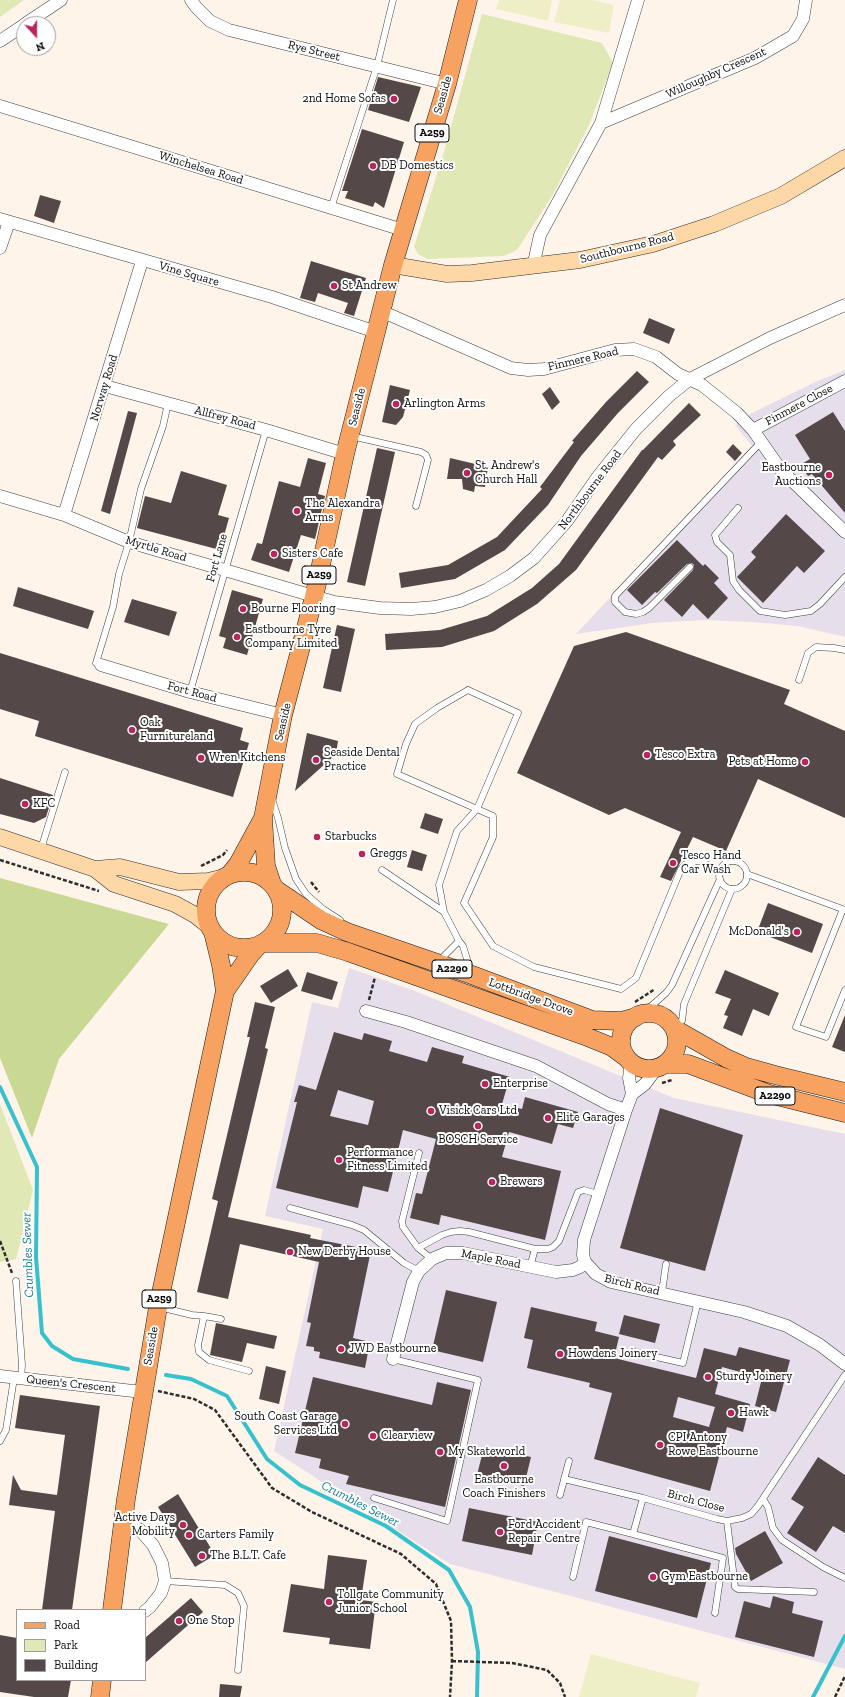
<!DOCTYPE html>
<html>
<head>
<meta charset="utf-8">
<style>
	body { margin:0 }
	#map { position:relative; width:845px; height:1697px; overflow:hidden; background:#fff4ea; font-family:"Zilla Slab",serif }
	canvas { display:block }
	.legend { position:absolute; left:16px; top:1609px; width:130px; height:72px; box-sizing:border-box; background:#fff; border:1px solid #9d9d9d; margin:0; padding:5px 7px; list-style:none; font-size:12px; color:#0b0b0b }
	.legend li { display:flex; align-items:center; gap:8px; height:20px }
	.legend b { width:20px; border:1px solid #9d9d9d }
	.north { position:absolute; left:16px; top:16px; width:40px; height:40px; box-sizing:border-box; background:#fff; border:1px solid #9d9d9d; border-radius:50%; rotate:159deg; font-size:11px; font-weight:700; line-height:16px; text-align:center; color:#0b0b0b }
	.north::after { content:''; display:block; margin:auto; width:14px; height:18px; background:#ba255d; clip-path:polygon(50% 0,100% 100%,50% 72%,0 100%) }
</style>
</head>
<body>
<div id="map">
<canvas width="845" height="1697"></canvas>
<ul class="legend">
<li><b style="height:5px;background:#f7a261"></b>Road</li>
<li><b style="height:11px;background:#e0e8b5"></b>Park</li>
<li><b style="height:11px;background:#544948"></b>Building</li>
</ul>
<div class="north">N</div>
</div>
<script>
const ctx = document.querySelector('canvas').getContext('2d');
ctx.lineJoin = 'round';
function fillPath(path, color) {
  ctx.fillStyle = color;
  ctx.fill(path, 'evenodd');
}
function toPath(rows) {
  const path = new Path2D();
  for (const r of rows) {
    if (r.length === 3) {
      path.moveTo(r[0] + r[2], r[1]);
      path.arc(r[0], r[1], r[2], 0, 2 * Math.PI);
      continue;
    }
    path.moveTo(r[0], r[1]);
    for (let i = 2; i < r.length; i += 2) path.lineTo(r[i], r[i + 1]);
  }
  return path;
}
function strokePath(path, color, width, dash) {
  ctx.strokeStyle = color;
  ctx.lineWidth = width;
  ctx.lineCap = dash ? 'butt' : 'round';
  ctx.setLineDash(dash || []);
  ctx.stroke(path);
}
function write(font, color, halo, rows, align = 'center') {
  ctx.font = font + ' "Zilla Slab",serif';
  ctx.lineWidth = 4;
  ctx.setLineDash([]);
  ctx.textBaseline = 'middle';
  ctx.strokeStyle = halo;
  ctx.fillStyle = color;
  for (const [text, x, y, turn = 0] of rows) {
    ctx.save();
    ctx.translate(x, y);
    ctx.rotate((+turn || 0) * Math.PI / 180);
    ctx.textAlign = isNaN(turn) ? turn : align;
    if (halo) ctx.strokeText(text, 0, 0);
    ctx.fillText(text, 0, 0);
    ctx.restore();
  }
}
fillPath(toPath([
	[845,370,845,637,798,626,752,622,704,620,653,623,576,634,752,446,735,425,750,414,815,382],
	[349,968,415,991,674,1098,845,1134,845,1669,450,1564,274,1451,323,1229,265,1216,312,1002,338,1008]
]), '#e6dfeb');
fillPath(toPath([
	[0,0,24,0,0,17],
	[482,14,602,43,613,63,589,125,552,196,517,250,504,256,427,259,418,254,414,247,444,152],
	[0,1104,33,1190,16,1259,0,1262]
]), '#e0e8b5');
fillPath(toPath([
	[0,878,169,924,59,1059,32,1138,0,1058]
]), '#c9d994');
fillPath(toPath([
	[499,0,552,0,548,21,496,9],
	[560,0,592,0,614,5,609,33,554,22],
	[591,1654,700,1683,696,1697,579,1697]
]), '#efefc7');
strokePath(toPath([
	[0,1087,37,1167,36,1257,42,1333,52,1346,73,1359,128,1369],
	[166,1375,191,1379,227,1396,267,1459,300,1485,386,1526,449,1570,470,1607,478,1652,477,1697],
	[813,1697,845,1636]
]), '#37c1cc', 4);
fillPath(toPath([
	[378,77,421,87,409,122,368,110],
	[362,129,404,142,384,208,375,202,373,207,345,198,348,191,342,191],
	[40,195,61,201,54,223,34,216],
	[311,261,366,278,354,316,344,313,348,303,318,293,315,302,300,298],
	[649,318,675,329,669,344,643,333],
	[637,371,649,382,618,413,581,456,548,505,505,550,455,579,401,588,399,573,448,565,497,537,542,489,540,487,574,442,572,441,606,402],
	[390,385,410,390,403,417,396,425,382,422],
	[550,387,560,402,552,410,542,394],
	[689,403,701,415,673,441,676,445,662,460,658,457,576,570,537,604,494,631,442,647,386,650,385,634,440,630,487,616,532,588,559,564,642,450,643,450],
	[128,411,137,413,110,514,101,511],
	[833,412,845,431,845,513,812,474,808,476,800,465,810,459,795,435],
	[733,444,742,453,735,461,726,452],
	[377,448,395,452,365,586,347,582],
	[308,458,326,463,318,494,325,496,315,539,301,535,289,572,251,560,257,543,262,544,279,481,300,487],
	[450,458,488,467,485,487,475,486,474,492,463,489,462,479,447,479],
	[181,471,227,485,218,515,229,518,220,550,137,528,145,496,171,503],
	[786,514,825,551,804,573,797,566,763,603,737,577,756,557,751,552],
	[677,540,703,566,705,564,719,578,714,583,728,598,708,619,693,604,682,617,664,600,693,570,694,565,692,563,687,564,657,593,655,592,642,605,627,590],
	[18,587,94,611,88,629,13,606],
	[232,590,263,599,247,655,223,648,226,638,219,636],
	[132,599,177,612,169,636,124,622],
	[337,625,355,629,341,692,323,688],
	[626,632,790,690,784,704,845,731,845,818,758,779,726,851,693,837,671,881,660,877,681,832,625,808,609,815,517,773,574,646],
	[0,653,243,728,240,740,249,743,233,797,35,736,39,721,0,709],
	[307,733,338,741,336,754,295,791],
	[0,778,53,795,46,817,34,823,0,814],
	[425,813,443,819,438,834,420,828],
	[412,850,427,855,422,871,407,867],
	[768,903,823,924,812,953,757,932],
	[288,969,298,986,271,1003,260,986],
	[725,970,779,993,769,1016,753,1009,742,1036,723,1028,728,1016,724,1015,731,999,715,993],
	[307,972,338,982,332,1000,301,991],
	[255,1002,275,1007,265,1048,268,1049,228,1217,311,1235,310,1238,371,1250,353,1338,370,1342,365,1368,319,1358,320,1352,314,1351,314,1347,306,1346,311,1323,307,1322,319,1262,240,1244,228,1299,197,1292,218,1201,212,1199,250,1037,247,1037],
	[845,1015,845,1052,832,1047],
	[334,1032,362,1040,364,1033,392,1041,389,1051,427,1062,432,1047,464,1056,462,1063,510,1077,502,1104,522,1109,525,1097,578,1112,573,1128,558,1124,552,1144,509,1132,502,1157,561,1171,545,1240,441,1215,439,1225,410,1218,416,1193,422,1194,436,1139,403,1130,388,1192,363,1186,358,1208,276,1188,297,1102,294,1102,299,1085,316,1090],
	[338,1090,374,1101,368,1125,330,1116],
	[660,1108,743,1135,705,1271,620,1248],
	[446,1290,497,1302,483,1362,432,1350],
	[531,1307,597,1322,595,1331,619,1337,614,1358,696,1378,704,1348,736,1356,739,1347,790,1360,776,1412,755,1406,762,1378,722,1367,715,1394,750,1404,743,1432,727,1427,710,1491,594,1459,612,1393,589,1387,590,1383,527,1368,533,1340,524,1338],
	[678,1397,715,1407,709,1427,673,1417],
	[624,1315,660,1324,655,1343,619,1334],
	[216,1323,277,1336,274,1349,247,1343,242,1362,210,1355],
	[266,1366,286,1371,279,1404,259,1399],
	[313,1377,432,1405,437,1382,471,1390,445,1507,346,1484,349,1476,319,1468,321,1459,295,1453],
	[20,1395,100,1406,72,1610,42,1610,55,1511,9,1505,13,1475,21,1490,57,1495,65,1435,15,1428],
	[484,1447,531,1457,524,1486,477,1475],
	[818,1457,845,1475,845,1533,833,1526,816,1552,787,1533,804,1507,791,1499],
	[178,1494,215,1555,195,1567,158,1507],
	[469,1508,538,1522,532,1555,462,1541],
	[765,1531,783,1563,751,1581,736,1554,735,1548],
	[609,1536,711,1563,697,1618,595,1591],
	[328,1555,367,1560,361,1600,376,1602,370,1649,329,1644,330,1638,283,1632,291,1584,324,1589],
	[773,1596,794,1602,792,1613,823,1621,814,1657,735,1637,744,1601,770,1608],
	[191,1598,203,1612,145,1663,145,1638],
	[0,1635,17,1638,17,1680,71,1680,68,1697,34,1697,0,1692],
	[220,1684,242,1686,240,1697,219,1697]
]), '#544948');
const lane = toPath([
	[331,208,377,66,393,0],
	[351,436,421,452,426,455,428,460,416,506],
	[738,508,715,535,717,542,730,555,733,581,739,590,760,611,785,615,811,611,820,604,845,577],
	[690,567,649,608,643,612,636,614,625,612,615,602,615,596,761,442],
	[100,665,96,663,113,607,119,574,129,542,141,489,163,426,168,403],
	[799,680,808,653,816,647,834,648,845,650],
	[468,690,518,713,477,809,397,774,406,744,415,724,437,708,468,690],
	[190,692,266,430],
	[272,799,278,818,285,848,296,879,306,894,323,909,340,920],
	[41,849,65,772],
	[733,875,14],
	[382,870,444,912],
	[747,874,845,910],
	[843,909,796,1027,826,1037,845,990],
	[439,961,459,941],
	[471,972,463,946,459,941,444,912,439,885,457,831,477,809,493,816,493,837,464,903,493,946,534,967,621,989,636,978,681,869,686,864,697,861,702,861,719,873],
	[641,1015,666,993,672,985,720,879],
	[674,1024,682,1021,684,1004,732,889],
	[419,1153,402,1221,403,1227,418,1248,432,1259],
	[290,1208,352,1225,364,1230,404,1263,419,1271],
	[418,1248,442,1235,451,1232,460,1231,469,1232,535,1249,548,1249,553,1247,559,1241,578,1192,584,1190,598,1194],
	[530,1267,535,1249],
	[16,1281,22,1365,21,1379],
	[662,1292,666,1264],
	[159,1307,192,1315,204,1316,198,1345,199,1352,209,1360,249,1371],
	[204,1316,221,1319],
	[634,1352,683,1363,698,1301],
	[0,1441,6,1430,14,1378],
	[564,1479,643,1498,717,1519,727,1521,742,1518,751,1514,758,1506,845,1375],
	[560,1495,569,1461],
	[374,1498,447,1521,478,1380,393,1359],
	[763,1499,768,1507,773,1528,782,1540,823,1567,845,1578],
	[727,1521,735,1587,738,1589,814,1592],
	[633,1534,723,1558,715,1613],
	[573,1577,586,1522,633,1534,643,1498],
	[165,1581,225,1585,238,1593,244,1606,238,1670]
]);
const street = toPath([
	[191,0,196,7,210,21,229,30,447,84],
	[25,24,61,0],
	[0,41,24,25],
	[0,106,403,230],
	[601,123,755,58,793,36,803,19,806,0],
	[0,219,272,297,376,332],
	[0,248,9,222],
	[533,267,540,235,601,123,638,0],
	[381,311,511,368,528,370,544,369,615,350,634,349,656,357,678,374,702,385,737,413,753,430,781,470,845,532],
	[105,386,266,430,345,454],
	[753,430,845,381],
	[0,496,64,515,129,542,334,602,380,608,411,609,435,607,460,601,486,590,510,576,534,558,567,521,599,475,636,429,669,396,690,379,770,338,845,305],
	[64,515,142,261],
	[101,665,190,692,283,715],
	[366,1011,406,1022,536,1066,608,1104,626,1110],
	[631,1062,629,1078,632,1094],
	[657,1068,645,1084,632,1094,626,1110,584,1240,583,1255,585,1262,596,1274,611,1282,744,1312,787,1326,820,1345,845,1364],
	[393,1359,413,1282,419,1271,432,1259,446,1253,463,1253,556,1272,573,1270,580,1267,585,1262],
	[0,1376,142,1392],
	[123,1525,139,1529,153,1545,162,1563,165,1581,161,1593,150,1607,145,1611]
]);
const secondary = toPath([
	[393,265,447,274,472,273,580,260,653,244,714,224,781,196,845,158],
	[0,837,95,869,114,884,175,904,195,915,209,926],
	[95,869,120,867,179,882,208,881,225,877]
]);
const primary = toPath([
	[244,910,38],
	[230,874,238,864,263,818],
	[272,884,266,866,263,818,283,715,314,597,345,454,393,265,447,84,468,0],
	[278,891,321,920,347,932,472,975,592,1020,622,1021,636,1017],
	[264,943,317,943,348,952,585,1036,612,1047,627,1058],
	[225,991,250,955,259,945],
	[649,1041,28],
	[675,1029,726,1058,746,1067,775,1075,845,1092],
	[666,1064,688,1064,769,1094,845,1113],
	[112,1610,126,1499,158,1307,225,991,221,965,213,932],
	[100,1697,102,1680]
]);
strokePath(lane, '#3e3e3e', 7);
strokePath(street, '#3e3e3e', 13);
strokePath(secondary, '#2d2d2d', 17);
strokePath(primary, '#1c1c1c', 19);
strokePath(toPath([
	[0,860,99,891],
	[201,866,223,855,227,850],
	[311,882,319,892],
	[369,1000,375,977],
	[635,1002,655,989],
	[662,1083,672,1080],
	[0,1241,12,1273],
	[158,1391,194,1399,215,1410,272,1488,312,1512,401,1554,436,1584,451,1621,452,1661,450,1697],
	[452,1661,512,1663,547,1670,560,1683,565,1697],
	[835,1697,845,1676]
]), '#2d2d2d', 2.5, [4, 2]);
strokePath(lane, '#fff', 6);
strokePath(street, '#fff', 12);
strokePath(secondary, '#fed7a6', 16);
strokePath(primary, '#f7a261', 18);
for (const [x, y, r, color] of [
	[394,99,4,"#ba255d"],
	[373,166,4,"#ba255d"],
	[334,286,4,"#ba255d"],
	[396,404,4,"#ba255d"],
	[467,473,4,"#ba255d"],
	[829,475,4,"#ba255d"],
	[297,511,4,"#ba255d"],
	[274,554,4,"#ba255d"],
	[243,609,4,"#ba255d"],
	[237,637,4,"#ba255d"],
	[132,730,4,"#ba255d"],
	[647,755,4,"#ba255d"],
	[201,758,4,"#ba255d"],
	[316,760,4,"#ba255d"],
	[805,762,4,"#ba255d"],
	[25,804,4,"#ba255d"],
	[317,837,4,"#ba255d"],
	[362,854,4,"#ba255d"],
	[673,863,4,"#ba255d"],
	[797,932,4,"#ba255d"],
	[485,1084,4,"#ba255d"],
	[431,1111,4,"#ba255d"],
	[548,1118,4,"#ba255d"],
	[478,1126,4,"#ba255d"],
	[339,1160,4,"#ba255d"],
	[492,1182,4,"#ba255d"],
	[290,1252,4,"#ba255d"],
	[341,1349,4,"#ba255d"],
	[560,1354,4,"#ba255d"],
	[708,1377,4,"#ba255d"],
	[731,1413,4,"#ba255d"],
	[345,1424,4,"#ba255d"],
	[373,1436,4,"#ba255d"],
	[660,1445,4,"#ba255d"],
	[440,1452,4,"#ba255d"],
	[504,1466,4,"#ba255d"],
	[183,1525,4,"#ba255d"],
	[500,1532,4,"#ba255d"],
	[189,1535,4,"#ba255d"],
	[202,1556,4,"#ba255d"],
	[653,1577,4,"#ba255d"],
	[329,1602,4,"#ba255d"],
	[179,1621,4,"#ba255d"]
]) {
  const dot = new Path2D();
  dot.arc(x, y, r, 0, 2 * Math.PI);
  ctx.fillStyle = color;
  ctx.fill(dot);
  strokePath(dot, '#fff', 1.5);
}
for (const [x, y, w] of [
	[432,133,34],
	[319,575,34],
	[452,969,40],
	[775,1096,40],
	[159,1299,34]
]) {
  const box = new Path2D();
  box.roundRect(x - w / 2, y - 9, w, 18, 3);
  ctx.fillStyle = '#fff';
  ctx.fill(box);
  strokePath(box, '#0b0b0b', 1);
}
write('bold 11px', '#0b0b0b', null, [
	["A259",432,133],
	["A259",319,575],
	["A2290",452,969],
	["A2290",775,1096],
	["A259",159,1299]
]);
write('12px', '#0b0b0b', '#fff', [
	["Rye Street",314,51,14],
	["Willoughby Crescent",716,73,-24],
	["Seaside",443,95,-74],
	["Winchelsea Road",201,168,17],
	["Southbourne Road",627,248,-14],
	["Vine Square",189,274,16],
	["Finmere Road",583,359,-13],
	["Norway Road",104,388,-73],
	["Finmere Close",799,405,-28],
	["Seaside",357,407,-76],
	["Allfrey Road",225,418,15],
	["Northbourne Road",590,490,-53],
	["Myrtle Road",156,549,17],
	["Fort Lane",217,558,-74],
	["Fort Road",192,692,15],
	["Seaside",283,722,-77],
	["Lottbridge Drove",531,997,20],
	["Maple Road",491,1259,11],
	["Birch Road",632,1285,14],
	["Seaside",151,1346,-80],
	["Queen's Crescent",71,1384,6],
	["Birch Close",696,1501,15]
]);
write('12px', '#0b0b0b', '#fff', [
	["2nd Home Sofas",386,99,"right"],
	["DB Domestics",381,166],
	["St Andrew",342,286],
	["Arlington Arms",404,404],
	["St. Andrew's",475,466],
	["Church Hall",475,480],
	["Eastbourne",821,468,"right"],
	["Auctions",821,482,"right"],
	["The Alexandra",305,504],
	["Arms",305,518],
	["Sisters Cafe",282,554],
	["Bourne Flooring",251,609],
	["Eastbourne Tyre",245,630],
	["Company Limited",245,644],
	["Oak",140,723],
	["Furnitureland",140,737],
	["Seaside Dental",324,753],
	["Practice",324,767],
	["Tesco Extra",655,755],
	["Wren Kitchens",209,758],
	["Pets at Home",797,762,"right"],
	["KFC",33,804],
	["Starbucks",325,837],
	["Greggs",370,854],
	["Tesco Hand",681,856],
	["Car Wash",681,870],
	["McDonald's",789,932,"right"],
	["Enterprise",493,1084],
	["Visick Cars Ltd",439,1111],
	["Elite Garages",556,1118],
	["BOSCH Service",478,1140,"center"],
	["Performance",347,1153],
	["Fitness Limited",347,1167],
	["Brewers",500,1182],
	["New Derby House",298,1252],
	["JWD Eastbourne",349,1349],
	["Howdens Joinery",568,1354],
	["Sturdy Joinery",716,1377],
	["Hawk",739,1413],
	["South Coast Garage",337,1417,"right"],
	["Services Ltd",337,1431,"right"],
	["Clearview",381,1436],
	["CPI Antony",668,1438],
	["Rowe Eastbourne",668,1452],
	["My Skateworld",448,1452],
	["Eastbourne",504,1480,"center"],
	["Coach Finishers",504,1494,"center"],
	["Active Days",175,1518,"right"],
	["Mobility",175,1532,"right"],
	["Ford Accident",508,1525],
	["Repair Centre",508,1539],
	["Carters Family",197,1535],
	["The B.L.T. Cafe",210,1556],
	["Gym Eastbourne",661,1577],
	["Tollgate Community",337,1595],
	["Junior School",337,1609],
	["One Stop",187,1621]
], 'left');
write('italic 13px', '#16818d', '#fff', [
	["Crumbles Sewer",28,1255,-92],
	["Crumbles Sewer",360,1504,27]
]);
</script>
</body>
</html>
